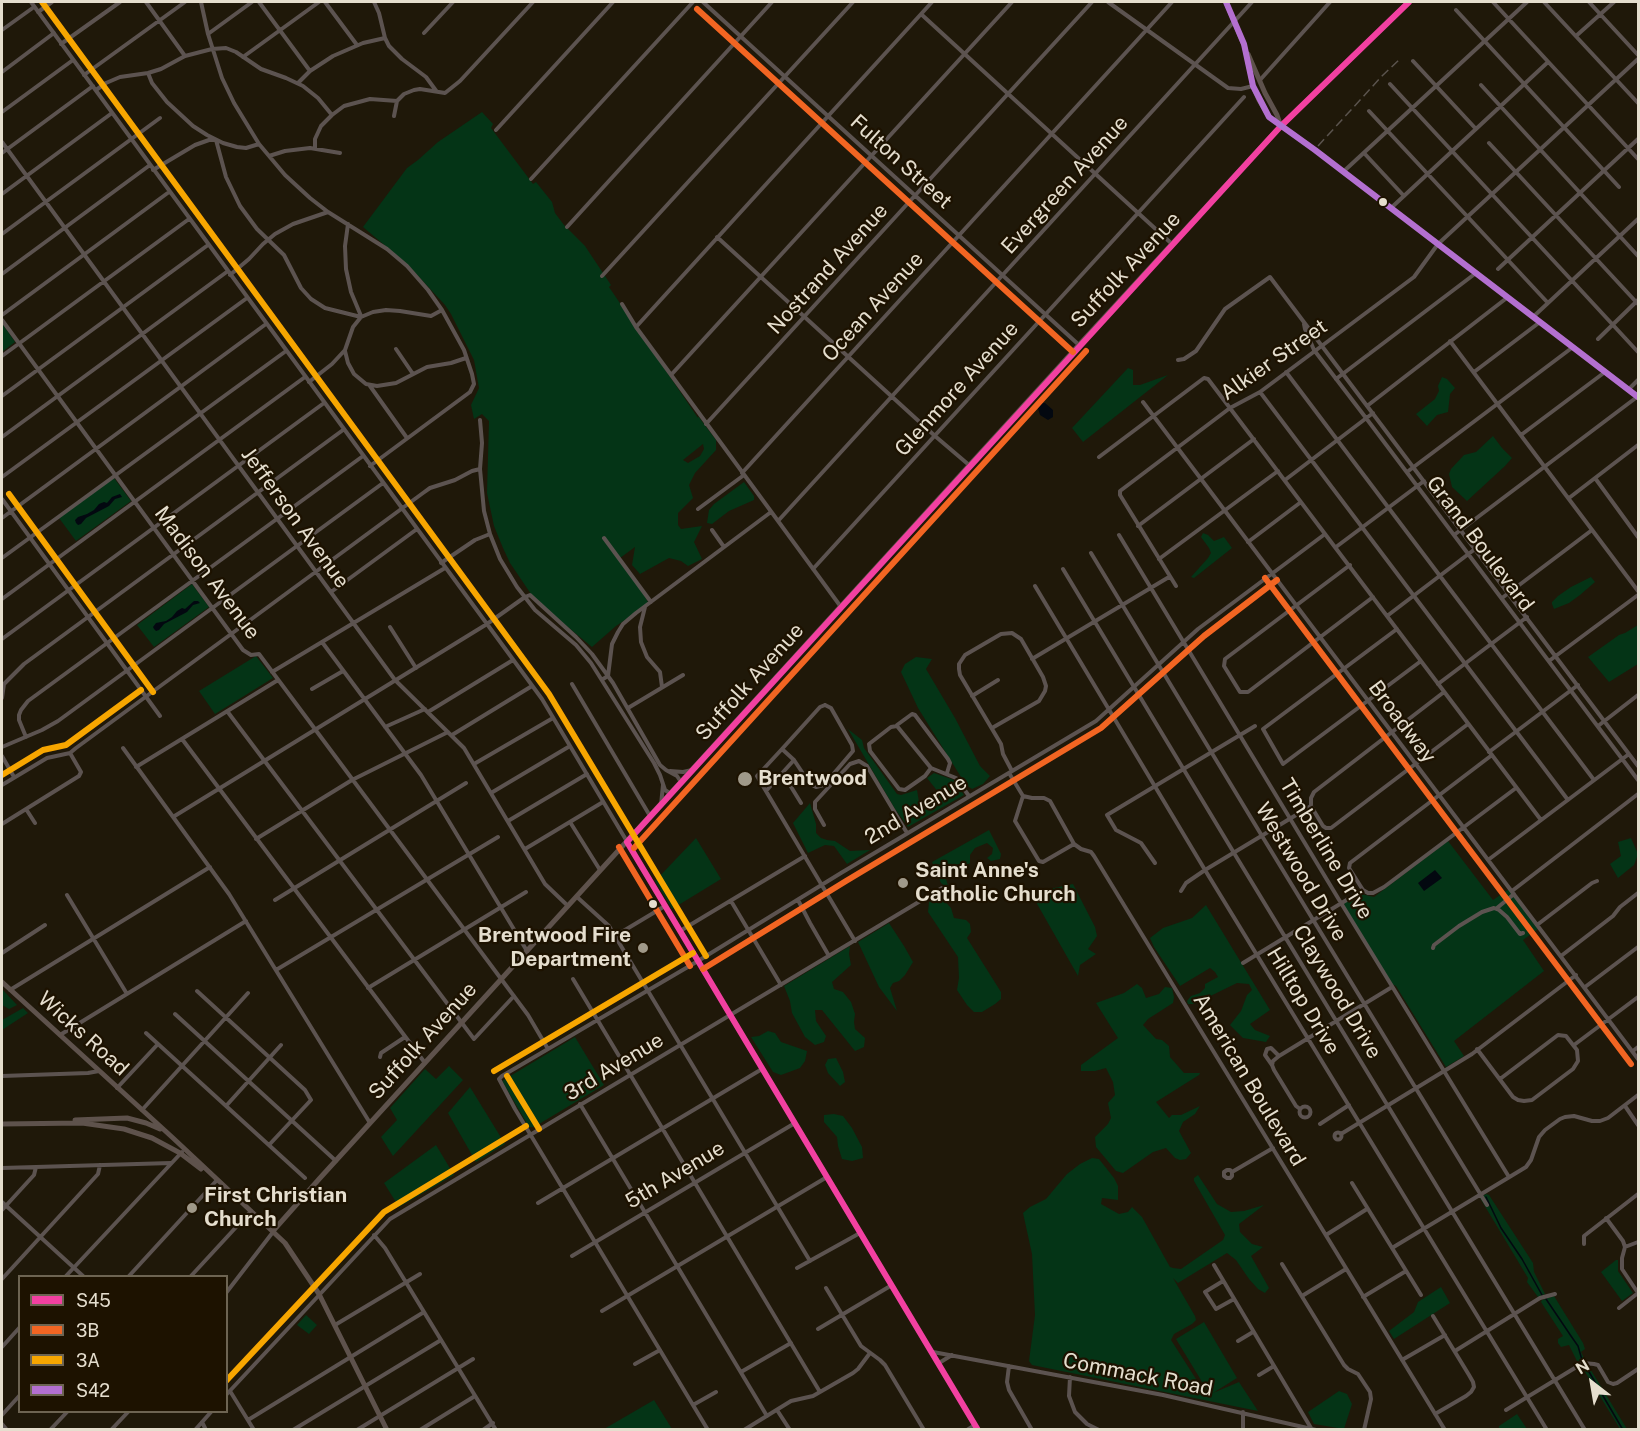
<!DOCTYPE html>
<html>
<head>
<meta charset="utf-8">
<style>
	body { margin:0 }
	#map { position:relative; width:1640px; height:1431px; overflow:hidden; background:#1f1809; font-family:"Public Sans",sans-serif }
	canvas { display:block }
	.frame { position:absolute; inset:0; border:3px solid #e5dece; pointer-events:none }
	.legend { position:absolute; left:18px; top:1275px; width:210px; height:138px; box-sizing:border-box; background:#1d1200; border:2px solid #6d6452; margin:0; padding:8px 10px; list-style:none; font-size:18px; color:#e5dece }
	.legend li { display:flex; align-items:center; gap:12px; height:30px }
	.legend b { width:30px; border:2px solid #6d6452 }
	.north { position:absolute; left:1562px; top:1353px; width:60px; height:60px; -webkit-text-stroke:4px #1d1200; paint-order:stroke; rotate:329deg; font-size:16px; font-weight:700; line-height:24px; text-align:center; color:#e5dece }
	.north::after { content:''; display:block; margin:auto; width:21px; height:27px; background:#e5dece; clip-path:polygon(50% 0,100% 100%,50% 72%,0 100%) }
</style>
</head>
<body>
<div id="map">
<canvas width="1640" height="1431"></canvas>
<div class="frame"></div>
<ul class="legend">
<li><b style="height:8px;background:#f240a1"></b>S45</li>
<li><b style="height:8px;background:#f26522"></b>3B</li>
<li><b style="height:8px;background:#f7a600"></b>3A</li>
<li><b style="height:8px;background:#b36fd0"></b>S42</li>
</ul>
<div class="north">N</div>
</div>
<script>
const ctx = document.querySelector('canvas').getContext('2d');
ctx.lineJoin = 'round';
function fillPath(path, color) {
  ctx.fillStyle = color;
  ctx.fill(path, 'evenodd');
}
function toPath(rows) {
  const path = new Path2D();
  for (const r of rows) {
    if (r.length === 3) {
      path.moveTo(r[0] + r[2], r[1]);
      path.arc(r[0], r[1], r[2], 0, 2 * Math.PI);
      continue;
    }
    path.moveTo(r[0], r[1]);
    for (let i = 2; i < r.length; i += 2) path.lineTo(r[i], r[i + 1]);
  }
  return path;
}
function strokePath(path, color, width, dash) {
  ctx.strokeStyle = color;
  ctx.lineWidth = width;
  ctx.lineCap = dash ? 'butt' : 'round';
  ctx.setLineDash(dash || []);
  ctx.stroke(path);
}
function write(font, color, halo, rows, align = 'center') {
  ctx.font = font + ' "Public Sans",sans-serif';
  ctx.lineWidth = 4.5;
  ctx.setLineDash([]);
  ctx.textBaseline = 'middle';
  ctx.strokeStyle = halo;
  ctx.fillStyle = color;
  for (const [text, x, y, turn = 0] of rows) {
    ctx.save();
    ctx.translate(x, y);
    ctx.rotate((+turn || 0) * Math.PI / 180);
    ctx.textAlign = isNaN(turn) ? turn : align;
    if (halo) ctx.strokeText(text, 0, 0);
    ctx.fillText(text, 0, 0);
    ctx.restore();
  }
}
fillPath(toPath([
	[482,112,493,124,491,128,533,184,536,182,552,202,555,213,564,225,585,246,611,285,609,287,698,418,698,416,716,440,716,450,695,473,689,485,693,498,678,513,678,525,681,529,702,526,694,542,702,559,688,566,681,561,669,558,640,574,632,565,635,547,620,558,641,589,649,604,616,626,592,647,541,605,531,594,510,563,503,548,494,526,487,493,489,421,482,414,474,419,471,405,479,388,474,360,451,314,445,305,408,265,363,227,407,168,418,160,438,142],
	[703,444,704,449,700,456,688,463,683,460],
	[2,323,15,342,2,352],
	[1128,368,1133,370,1133,385,1140,385,1168,375,1083,442,1072,428],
	[1442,377,1447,379,1455,388,1450,394,1448,412,1437,415,1427,426,1416,414,1435,399,1439,391,1438,386],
	[1493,436,1502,448,1512,458,1505,466,1467,501,1452,487,1449,474,1451,469,1464,455,1476,452],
	[114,478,131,501,76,541,59,518],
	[744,482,754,496,754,500,729,511,712,524,707,523,709,510,714,504],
	[1203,533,1208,535,1214,541,1224,537,1232,548,1194,578,1191,577,1208,558,1211,553,1209,548,1201,537],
	[1591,577,1595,582,1580,595,1569,603,1554,609,1552,604,1552,602,1558,596,1571,587],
	[192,584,209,607,154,647,137,625],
	[1638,625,1638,664,1609,682,1588,657,1619,635,1625,633],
	[256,656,273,678,215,714,199,691],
	[916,657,932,659,926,669,955,718,980,766,990,776,983,784,972,789,966,785,918,708,901,672,905,664],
	[848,729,862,740,864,748,897,794,901,795,917,790,919,802,925,809,935,805,939,798,939,793,927,778,934,773,954,780,964,795,908,827,895,809],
	[810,803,816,824,816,833,821,838,827,840,835,841,850,851,870,850,847,864,834,846,825,845,808,853,793,823],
	[989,830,1001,854,1000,859,991,861,987,858,992,854,993,848,987,843,975,848,970,855,970,863,946,879,949,889,941,883,932,862],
	[696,838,721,879,672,909,655,881],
	[1631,838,1638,854,1634,865,1618,878,1610,864,1621,856,1618,842],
	[1448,841,1493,900,1509,889,1538,929,1523,940,1544,971,1454,1041,1464,1056,1446,1067,1396,986,1392,984,1345,908,1344,903,1350,900,1351,901,1361,894,1374,897],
	[1073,884,1095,927,1097,936,1088,949,1096,954,1080,965,1078,976,1036,902,1034,896,1040,891],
	[941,897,951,908,954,918,966,920,970,924,971,932,967,938,1001,992,1001,999,995,1004,982,1012,974,1012,967,1005,957,990,959,978,958,957,928,912,929,902],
	[1206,905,1270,1010,1250,1024,1255,1030,1270,1036,1266,1042,1243,1038,1230,1025,1241,1011,1247,995,1252,990,1249,984,1237,983,1194,1004,1188,1004,1187,1001,1191,996,1200,993,1205,988,1205,984,1218,977,1215,972,1210,968,1180,986,1154,947,1150,938,1163,928,1192,918],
	[889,923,904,946,913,962,905,975,899,981,893,983,890,988,897,1011,879,987,858,942],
	[850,946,849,954,851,965,832,982,834,989,843,992,851,1002,855,1014,854,1022,855,1029,865,1038,864,1047,855,1051,822,1010,815,1010,816,1021,826,1036,824,1042,815,1045,805,1037,792,1013,790,1001,784,986],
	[1137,984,1142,988,1146,998,1159,994,1165,987,1172,988,1174,997,1173,1003,1148,1019,1143,1025,1156,1039,1162,1040,1169,1046,1170,1057,1184,1073,1200,1073,1199,1075,1156,1102,1169,1118,1172,1115,1181,1115,1200,1106,1195,1114,1183,1122,1179,1131,1191,1153,1186,1159,1180,1160,1175,1158,1166,1148,1153,1152,1123,1173,1116,1171,1096,1147,1095,1137,1108,1124,1111,1118,1108,1103,1115,1095,1113,1082,1106,1068,1095,1071,1081,1071,1081,1065,1118,1038,1096,1003,1124,993],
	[2,989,17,1005,9,1009,2,1005],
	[23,1008,28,1013,2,1030,2,1020],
	[768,1031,775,1033,781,1042,807,1051,805,1061,800,1068,781,1075,773,1072,751,1037,759,1036],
	[575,1037,604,1085,534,1127,529,1127,502,1081],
	[836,1058,843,1072,845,1082,840,1086,828,1073,825,1065,828,1059],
	[449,1066,463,1080,393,1156,381,1137,397,1120,390,1108,425,1069,436,1079],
	[470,1087,505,1144,476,1162,448,1113],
	[834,1114,843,1116,852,1128,862,1147,863,1158,852,1161,842,1159,838,1146,837,1137,824,1122,824,1115],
	[436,1145,454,1175,399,1207,384,1183],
	[1092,1158,1099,1159,1114,1178,1118,1186,1118,1200,1102,1198,1101,1204,1119,1214,1128,1212,1132,1207,1142,1217,1170,1267,1173,1268,1181,1269,1223,1240,1225,1235,1194,1181,1194,1178,1198,1175,1217,1204,1231,1212,1244,1211,1264,1205,1239,1224,1240,1232,1252,1244,1263,1247,1251,1256,1269,1288,1265,1293,1258,1289,1249,1279,1236,1260,1227,1253,1178,1283,1173,1278,1195,1316,1196,1320,1192,1324,1174,1334,1171,1340,1205,1393,1208,1396,1210,1395,1176,1339,1204,1322,1237,1378,1213,1393,1239,1382,1258,1411,1032,1365,1029,1361,1035,1315,1032,1254,1023,1213,1030,1207,1046,1199,1067,1174,1080,1164],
	[1486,1194,1489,1195,1533,1263,1534,1272,1545,1294,1538,1297,1527,1282,1528,1278,1480,1198],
	[1616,1260,1618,1260,1618,1271,1633,1293,1622,1301,1601,1272],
	[1441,1287,1450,1303,1394,1339,1389,1331,1414,1312,1418,1302],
	[1554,1296,1583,1343,1585,1349,1581,1352,1585,1360,1577,1361,1569,1345,1561,1347,1558,1343,1558,1339,1563,1336,1541,1302,1542,1300],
	[306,1315,317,1325,309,1334,297,1325],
	[1582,1367,1589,1367,1627,1429,1620,1429],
	[1339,1391,1347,1394,1352,1404,1344,1429,1314,1424,1308,1412],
	[654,1400,672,1429,604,1429],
	[1517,1414,1527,1429,1499,1429,1499,1426]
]), '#043416');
fillPath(toPath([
	[1040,403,1045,403,1053,410,1053,417,1048,420,1040,415,1038,408],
	[120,494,122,497,115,499,109,506,86,518,81,524,78,525,76,523,75,520,78,517,87,514,94,510,99,504,104,502,107,503,112,497],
	[194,601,198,601,200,603,193,605,187,612,164,624,159,630,156,631,154,629,153,627,156,623,166,621,172,617,177,611,182,608,185,609],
	[1435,870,1442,878,1424,891,1418,883]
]), '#030810');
strokePath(toPath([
	[1486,1197,1501,1228,1522,1259,1542,1295],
	[1546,1299,1571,1336,1578,1346,1582,1360],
	[1585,1365,1623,1430]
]), '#030810', 1.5);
strokePath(toPath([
	[31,2,542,699,978,1430],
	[146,2,185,56],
	[201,2,208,34,222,78,234,103,259,144,285,175,310,198,328,212,387,249,407,266,428,290,442,310,464,350,472,374,474,384,470,392,370,466],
	[259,2,310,71],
	[325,2,357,45],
	[374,2,379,13,385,38,389,46,402,59,426,77,437,92],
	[703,2,1079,345],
	[1108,2,1228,88,1241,89,1253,86],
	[1493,2,1638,159],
	[1544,2,1638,103],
	[1589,2,1638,55],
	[1456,10,1619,187],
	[38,12,52,2],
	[921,14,1172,244],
	[2,30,34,7],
	[424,33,453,2],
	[208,34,252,2],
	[1576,36,1614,2],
	[61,44,120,2],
	[243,57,319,2],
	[1413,61,1476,129],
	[2,72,54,33],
	[148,73,152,83,167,102,193,126,207,135,223,143,237,147,246,148,259,144],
	[84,75,185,2],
	[1260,80,1330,2],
	[298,83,310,71,333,56,363,43,385,38],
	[1390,84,1638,352],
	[1481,85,1638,256],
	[96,90,106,83,120,77,148,73,161,69,185,56,212,49,226,48,236,52,261,69,286,78,303,86,318,98,332,115],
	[1369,111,1548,303],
	[2,112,73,60],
	[394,116,397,101],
	[496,130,613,2],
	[2,142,395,680,464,748,545,884,568,906],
	[1489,143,1638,304],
	[315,148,315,139,321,126,332,115,344,106,370,99,397,101,404,94,414,90,420,89,445,93,460,81,533,2],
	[2,153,93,86],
	[1364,153,1404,196],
	[269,156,285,151,310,148,340,153],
	[153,170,195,145,209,140,216,140,226,177,240,206,257,229,284,255,301,288,311,299,325,308,361,317],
	[1343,172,1527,2],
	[531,179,693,2],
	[2,194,112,113],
	[1391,208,1548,62],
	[348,224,345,246,346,269,351,292,361,316],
	[567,227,772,2],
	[2,234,160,118],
	[717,237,935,436,969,465],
	[1498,269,1638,139],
	[2,274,150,165],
	[230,275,249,259,263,244,275,234,293,224,328,212],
	[602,276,853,2],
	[622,304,636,327,841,607],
	[2,315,169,192],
	[1533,317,1638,219],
	[2,320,243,650,251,655,259,654,528,1015,548,1049],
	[1304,324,1305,329,1314,350,1366,418,1638,780],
	[636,327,932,2],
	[1598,339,1638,300],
	[1450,341,1638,591],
	[396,349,413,374],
	[345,351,348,363,354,374,366,384,377,386,396,383,427,367,451,363,466,358],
	[2,356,189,219],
	[1178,360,1184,359,1196,351,1225,309,1270,277,1638,766],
	[1286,372,1594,780],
	[1474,372,1540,322],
	[671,375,1012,2],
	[1336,379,1476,273],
	[309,382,332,364,345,350,353,327,361,317,373,312,386,310,400,311,431,316,442,310],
	[370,386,407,438],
	[1628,390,1638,380],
	[1260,392,1568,800],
	[2,396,208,245],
	[1143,402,1638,1059],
	[1367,406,1508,297],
	[480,420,482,443,480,469,484,511,490,534,500,559,517,587,535,610,576,645,591,663,654,763,660,775,665,790,671,794],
	[706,424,1092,2],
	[1521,435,1605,372],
	[2,437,228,271],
	[1099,457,1204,378,1208,379,1541,820],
	[1407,472,1573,347],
	[742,473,1172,2],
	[2,477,247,298],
	[1595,478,1638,537],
	[1285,480,1373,413],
	[1569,498,1638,445],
	[2,499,160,716],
	[698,509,744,475],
	[2,518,266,324],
	[778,521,1252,2],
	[1138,526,1254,439],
	[712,530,724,547],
	[1119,535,1341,903,1509,1177],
	[1454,535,1637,397],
	[604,538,651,602],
	[1248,542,1301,502],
	[1336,547,1424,481],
	[1091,553,1262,836,1487,1205],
	[2,558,286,351],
	[1159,559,1278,471],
	[441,563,475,540,490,534],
	[1350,565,1225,659,1224,666,1240,692,1248,692,1373,597],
	[813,569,1244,97],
	[1063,569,1234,853,1585,1430],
	[1035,586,1205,870,1547,1430],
	[1176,586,1120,495,1120,491,1230,408,1260,392,1414,277,1438,244,1638,59],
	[331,592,417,529],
	[525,597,530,595,576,637,592,654,613,683,660,765,666,770,677,776,681,782],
	[1502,598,1592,530],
	[2,599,305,377],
	[645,607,640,627,641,642,647,657,660,672,662,687],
	[1387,616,1475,549],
	[390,627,416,668],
	[1397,629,1263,729,1283,764,1421,661],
	[2,639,324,403],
	[322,642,421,775,527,951],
	[1032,659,1169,577],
	[1549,661,1638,595],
	[272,672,445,568],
	[603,679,608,676,612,644,618,632,623,624,636,613,771,512],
	[572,684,650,816],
	[1438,684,1527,617],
	[312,689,343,671],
	[972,696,998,680],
	[2,698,4,684,24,664,343,430],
	[825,705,831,708,852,745,853,751,824,785,816,787,810,784,794,760,782,749,820,707,825,705],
	[628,708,683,675],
	[227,711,474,1039,514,996],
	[428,712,513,660],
	[897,725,912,714,915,715,948,759,950,763,947,773],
	[1598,726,1638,695],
	[385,727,425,709],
	[992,728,1039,701,1045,691,1046,686,1043,677,1021,639,1012,633,1001,634,965,655,959,664,959,669,960,675,1001,744,1003,754,1012,771],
	[452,735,532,686],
	[26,737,19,720,19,715,21,710,28,701,363,456],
	[182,739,425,1063],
	[2,747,42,730,58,721,383,483],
	[123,748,229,894,370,1123],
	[782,749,757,776,855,941],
	[1489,752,1578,685],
	[2,756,14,777],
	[474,764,553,718],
	[136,767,278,680],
	[931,768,897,726,891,727,869,744,870,751,899,789,905,790,925,776,931,768,956,778,969,796],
	[670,771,683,772,692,770],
	[1009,773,1023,796,1032,798,1044,798,1050,801,1074,844,1081,849,1091,852,1094,856,1445,1430],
	[781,774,785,777,801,803],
	[2,785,47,758,70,753,76,748,423,493,430,488,455,480,472,471,480,469],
	[766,791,794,760],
	[491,793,570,746],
	[1023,796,1015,821,1039,861,1043,862,1074,844],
	[661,805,663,785],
	[1311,806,1323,826,1326,828,1331,828,1468,724],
	[1311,806,1311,798,1314,792,1444,692],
	[26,809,35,823],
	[173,817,487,624,525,597],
	[508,821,587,774],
	[570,822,600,870],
	[2,824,79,776,81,772,70,753],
	[824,825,815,809,815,802,850,764,859,761,867,766,907,833],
	[256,839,352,780,448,732],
	[525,849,603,802],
	[1488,860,1629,754],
	[1155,863,1141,843,1116,830,1107,815,1255,726],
	[1363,890,1349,868,1350,863,1492,755],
	[1363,890,1368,893,1373,893,1384,887,1516,788],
	[1181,891,1186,883,1205,870,1311,806],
	[1512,891,1638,794],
	[67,895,127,994],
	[577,897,609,926,810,1261],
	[275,900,466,783],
	[798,900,810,923,829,956],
	[731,901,781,985],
	[1497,908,1514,894],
	[1537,925,1592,883,1597,881],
	[680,931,805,856],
	[615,936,665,906],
	[1433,948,1434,945,1459,926,1482,912,1494,908,1499,910,1507,917,1520,934,1523,933],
	[2,953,45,925],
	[1561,956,1613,916,1620,907,1638,893],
	[1243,963,1363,890],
	[276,970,498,837],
	[573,979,820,1392],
	[1585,987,1638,947],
	[368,988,526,892],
	[10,990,210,867],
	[197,991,305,1090,311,1100,269,1145],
	[451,1009,465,999],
	[175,1014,336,1161],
	[146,1033,305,1178],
	[60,1035,246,921],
	[1574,1045,1638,997],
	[1477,1049,1513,1097,1518,1100,1524,1101,1532,1100,1573,1069,1578,1061,1577,1050,1566,1036,1558,1035,1500,1079],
	[1633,1051,1638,1047],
	[380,1057,381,1053,405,1037],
	[1272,1065,1265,1055,1267,1049,1271,1048,1279,1056],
	[2,1076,88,1073,99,1071],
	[117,1088,158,1044],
	[580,1104,767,1416],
	[226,1106,281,1045],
	[1625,1106,1638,1125],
	[1305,1112,5.5],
	[1300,1109,1296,1106,1274,1070,1272,1065,1273,1061,1279,1056,1392,987],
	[142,1110,248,993],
	[1320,1124,1349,1105],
	[1338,1136,3.5],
	[1341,1134,1472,1054,1576,975],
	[2,1168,171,1163],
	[1232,1172,1230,1170,1227,1170,1224,1172,1224,1176,1227,1178,1230,1178,1232,1176,1232,1172,1273,1148],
	[1352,1183,1421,1295],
	[2,1202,83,1276],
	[538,1203,762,1069],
	[2,1210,34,1175,36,1167],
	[1606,1218,1623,1241,1625,1247,1622,1258,1622,1269,1638,1293],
	[374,1235,385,1248,496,1430],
	[1326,1235,1367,1209],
	[1584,1244,1584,1236,1638,1194],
	[1625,1247,1638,1242],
	[1392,1248,1526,1167,1531,1160,1539,1137,1545,1130,1560,1119,1565,1117,1574,1116,1592,1121,1600,1121,1608,1118,1638,1095],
	[572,1256,795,1123],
	[1282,1264,1344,1365,1348,1369,1358,1374,1370,1392,1371,1399,1364,1430],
	[1214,1265,1311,1428],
	[797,1268,860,1233],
	[66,1276,182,1152],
	[129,1276,217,1180],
	[191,1276,251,1211],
	[2,1279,98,1174,100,1165],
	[1223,1281,1205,1292,1216,1309,1234,1299],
	[826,1288,861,1346,880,1360,885,1365,924,1430],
	[226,1293,273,1232],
	[1302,1296,1346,1269],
	[1363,1297,1406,1271],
	[1619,1308,1638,1293],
	[602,1311,827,1177],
	[1433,1316,1469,1375,1473,1382,1474,1387,1471,1392,1466,1396,1435,1414],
	[335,1325,420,1274],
	[818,1329,892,1285],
	[1238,1341,1253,1332],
	[2,1347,20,1327],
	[1455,1351,1540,1298,1555,1294],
	[933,1352,1163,1395,1316,1430],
	[1402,1360,1445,1335],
	[939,1363,952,1355],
	[635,1364,660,1350],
	[1009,1366,1007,1382,1009,1390,1032,1430],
	[741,1372,791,1343],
	[1259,1375,1274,1366],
	[1070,1377,1069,1396,1075,1412,1087,1424,1099,1430],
	[230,1391,254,1430],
	[226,1395,390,1219,942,888],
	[693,1405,716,1392],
	[777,1410,790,1430],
	[1506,1410,1583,1363,1594,1364,1598,1365,1608,1382,1613,1384,1617,1383,1638,1369],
	[2,1415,20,1395],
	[248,1420,424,1312],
	[202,1422,206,1430],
	[2,1424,7,1430],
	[50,1430,67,1412],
	[111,1430,128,1412],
	[195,1430,211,1412],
	[293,1430,441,1340],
	[357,1430,473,1359],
	[420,1430,475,1396],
	[483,1430,493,1423],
	[708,1430,515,1109,499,1079,502,1076,698,961,841,873,1096,721,1198,629,1325,534],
	[744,1430,791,1401,813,1396,853,1373,858,1369,870,1353],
	[967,1430,975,1425],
	[1243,1430,1243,1412]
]), '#5c5350', 4);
strokePath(toPath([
	[1226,2,1244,45],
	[1244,44,1253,86,1259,100,1269,117,1315,150,1638,397],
	[1248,54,1265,93,1277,115,1280,124],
	[2,982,173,1138,285,1243,319,1294,387,1430],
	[75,1120,127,1118,146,1123,160,1129],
	[2,1124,82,1123,124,1129,152,1138,180,1153,201,1169],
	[273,1231,320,1178,1079,345,1276,131,1409,2]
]), '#5e524c', 5);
strokePath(toPath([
	[1318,146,1382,76,1399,60]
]), '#5b544e', 1.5, [9, 4.5]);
strokePath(toPath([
	[627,842,1281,126,1409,2],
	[627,842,978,1430]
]), '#f240a1', 6);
strokePath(toPath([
	[697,9,1073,352],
	[1265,578,1631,1064],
	[619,847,690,966],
	[634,848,1086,351],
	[703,969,846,881,1101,728,1204,636,1277,580]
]), '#f26522', 6);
strokePath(toPath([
	[42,2,549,694,706,956],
	[9,494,153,692],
	[2,775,43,750,66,745,141,690],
	[494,1071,693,953],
	[507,1076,539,1129],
	[226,1381,384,1212,526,1126]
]), '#f7a600', 6);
strokePath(toPath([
	[1226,2,1244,44,1253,86,1269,117,1315,150,1638,397]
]), '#b36fd0', 6);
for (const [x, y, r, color] of [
	[1383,202,5,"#e5dece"],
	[745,779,8,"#a09989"],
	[903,883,6,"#a09989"],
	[653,904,5,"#e5dece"],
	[643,948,6,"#a09989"],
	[192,1208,6,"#a09989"]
]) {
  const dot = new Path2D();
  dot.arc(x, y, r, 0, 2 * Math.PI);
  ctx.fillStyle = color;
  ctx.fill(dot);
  strokePath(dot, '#1d1200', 2);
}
write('21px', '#e5dece', '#1d1200', [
	["Fulton Street",901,162,42],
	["Evergreen Avenue",1065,185,-48],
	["Nostrand Avenue",828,269,-48],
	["Suffolk Avenue",1126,270,-47],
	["Ocean Avenue",873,307,-48],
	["Alkier Street",1274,360,-35],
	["Glenmore Avenue",957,389,-48],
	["Jefferson Avenue",295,518,54],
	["Grand Boulevard",1480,544,53],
	["Madison Avenue",207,573,53],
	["Suffolk Avenue",750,682,-48],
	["Broadway",1402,722,53],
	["2nd Avenue",916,810,-31],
	["Timberline Drive",1326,849,59],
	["Westwood Drive",1301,872,59],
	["Claywood Drive",1337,992,59],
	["Hilltop Drive",1303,1001,59],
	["Wicks Road",83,1034,42],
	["Suffolk Avenue",423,1041,-48],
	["3rd Avenue",614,1067,-31],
	["American Boulevard",1249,1080,59],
	["5th Avenue",675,1175,-31],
	["Commack Road",1138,1375,11]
]);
write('bold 21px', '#e5dece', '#1d1200', [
	["Brentwood",758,779],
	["Saint Anne's",915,871],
	["Catholic Church",915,895],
	["Brentwood Fire",631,936,"right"],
	["Department",631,960,"right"],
	["First Christian",204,1196],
	["Church",204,1220]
], 'left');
</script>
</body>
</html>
